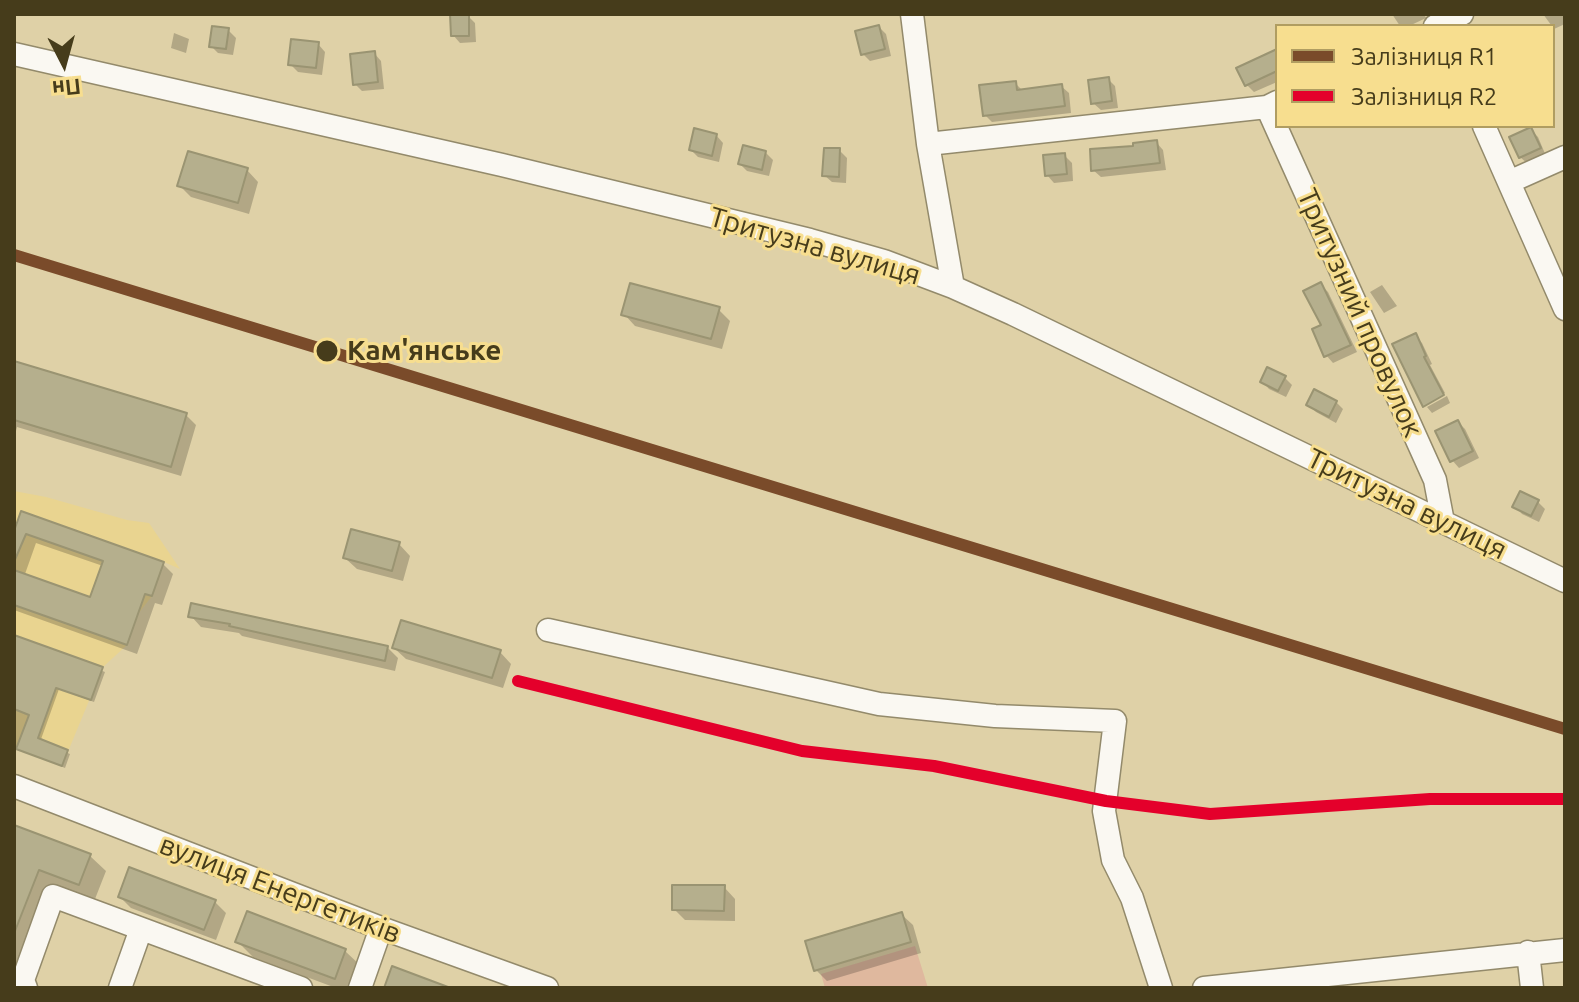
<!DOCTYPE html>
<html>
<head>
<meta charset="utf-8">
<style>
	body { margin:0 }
	#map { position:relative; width:1579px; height:1002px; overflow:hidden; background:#dfd1a7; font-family:Ubuntu,sans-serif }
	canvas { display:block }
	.frame { position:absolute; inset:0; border:16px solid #463c1b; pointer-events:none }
	.legend { position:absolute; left:1275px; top:24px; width:280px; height:104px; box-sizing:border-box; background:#f7de8f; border:2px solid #b09d61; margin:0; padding:10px 14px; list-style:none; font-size:24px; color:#463c1b }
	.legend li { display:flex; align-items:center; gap:16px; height:40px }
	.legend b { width:40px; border:2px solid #b09d61 }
	.north { position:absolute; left:24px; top:24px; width:80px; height:80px; -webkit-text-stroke:6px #f7de8f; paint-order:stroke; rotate:174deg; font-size:22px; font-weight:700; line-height:32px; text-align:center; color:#463c1b }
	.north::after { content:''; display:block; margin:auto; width:28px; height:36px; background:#463c1b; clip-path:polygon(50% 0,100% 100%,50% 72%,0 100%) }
</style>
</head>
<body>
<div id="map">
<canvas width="1579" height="1002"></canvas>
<div class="frame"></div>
<ul class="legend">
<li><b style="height:10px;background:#7a4b2a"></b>Залізниця R1</li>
<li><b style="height:10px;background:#e4002b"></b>Залізниця R2</li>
</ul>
<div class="north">Пн</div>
</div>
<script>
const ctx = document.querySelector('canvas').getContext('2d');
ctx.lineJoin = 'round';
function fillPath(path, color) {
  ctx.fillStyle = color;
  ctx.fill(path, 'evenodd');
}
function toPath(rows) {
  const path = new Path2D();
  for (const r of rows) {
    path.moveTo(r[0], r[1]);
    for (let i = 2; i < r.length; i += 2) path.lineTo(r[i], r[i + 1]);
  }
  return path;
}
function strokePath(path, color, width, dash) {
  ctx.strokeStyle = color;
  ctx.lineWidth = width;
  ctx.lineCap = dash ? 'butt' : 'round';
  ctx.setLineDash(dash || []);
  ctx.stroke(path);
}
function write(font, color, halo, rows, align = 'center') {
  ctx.font = font + ' Ubuntu,sans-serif';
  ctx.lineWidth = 6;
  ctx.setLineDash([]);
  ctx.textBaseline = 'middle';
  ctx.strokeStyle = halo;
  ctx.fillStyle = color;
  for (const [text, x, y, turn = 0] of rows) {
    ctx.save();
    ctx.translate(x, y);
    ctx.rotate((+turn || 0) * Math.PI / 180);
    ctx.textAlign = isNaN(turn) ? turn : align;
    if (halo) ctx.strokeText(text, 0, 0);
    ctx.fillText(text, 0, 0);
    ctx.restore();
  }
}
fillPath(toPath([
	[14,491,46,497,127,520,149,523,180,569,164,562,152,596,138,614,127,645,103,667,62,766,14,748]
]), '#e9d490');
fillPath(toPath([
	[915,946,928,988,825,988,821,974]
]), '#dfb89e');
fillPath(toPath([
	[1392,14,1424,14,1426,18,1409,26,1400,26],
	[1543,14,1565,14,1565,24,1554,29],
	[468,16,475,23,476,42,460,43,453,35],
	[879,27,886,34,891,56,870,61,863,54],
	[228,30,236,38,233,55,218,53,211,46],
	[174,33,189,39,186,53,171,48],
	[318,44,325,52,322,75,298,72,290,64],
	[1277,50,1277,82,1254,92,1247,85],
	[374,53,381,61,384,89,362,91,355,84],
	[1108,79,1115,86,1118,108,1101,110,1093,103],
	[1015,83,1023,91,1061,86,1069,93,1071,113,992,122,985,115],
	[1531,130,1538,137,1546,156,1528,164,1520,157],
	[716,135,723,143,719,162,698,157,691,150],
	[1156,142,1163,150,1166,170,1101,177,1093,170,1135,147],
	[839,150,847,158,846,183,832,182,824,175],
	[765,152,773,160,769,176,747,171,740,164],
	[1064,155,1072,163,1073,181,1054,183,1047,175],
	[247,170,258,182,249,214,191,197,179,185],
	[1321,285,1328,292,1357,352,1333,363,1326,355],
	[1382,285,1397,306,1384,313,1370,292],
	[718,309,730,321,722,349,635,326,624,314],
	[1415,336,1422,343,1432,364,1430,365,1445,393,1425,404],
	[14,363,186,415,196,425,181,476,17,427,14,439],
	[1284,377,1292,385,1286,397,1269,389,1262,381],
	[1447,396,1450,403,1432,413,1427,407],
	[1336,402,1343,409,1336,423,1316,412,1308,404],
	[1458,422,1465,429,1479,458,1459,468,1452,460],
	[1538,502,1545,509,1539,522,1522,514,1515,506],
	[22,514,163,564,173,574,162,605,155,603,137,654,14,610,14,534],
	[36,543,103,566,91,600,25,574],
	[399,544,410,556,403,581,357,569,345,558],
	[191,616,387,647,398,658,395,671,242,636,239,633,201,627],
	[14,637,105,672,94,702,59,689,40,742,70,754,65,768,14,747],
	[394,648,500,652,511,664,503,688,406,659],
	[16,827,90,856,106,871,95,899,54,884,23,966,14,963],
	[724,887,735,899,735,921,685,920,674,909],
	[120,897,215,902,226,913,216,940,131,908],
	[901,914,913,925,921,953,827,981,816,970],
	[237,941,345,951,361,966,352,988,336,988,253,957]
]), '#0003');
const building = toPath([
	[450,14,469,14,469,36,451,36,450,14],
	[879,25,885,49,861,55,855,31,879,25],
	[212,26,229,28,226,49,209,47,212,26],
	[291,39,319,42,316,68,288,65,291,39],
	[1277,49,1277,71,1245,86,1236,68,1277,49],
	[375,51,378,82,353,85,350,54,375,51],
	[1109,77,1112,101,1091,104,1088,80,1109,77],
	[1016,81,1017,90,1062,84,1065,106,983,116,979,85,1016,81],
	[1531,127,1541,148,1519,158,1509,137,1531,127],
	[694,128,717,134,712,156,689,150,694,128],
	[1157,140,1160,163,1091,171,1090,149,1133,146,1133,143,1157,140],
	[743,145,766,151,762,170,738,164,743,145],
	[824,148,840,148,839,177,822,176,824,148],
	[188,151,248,168,238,203,177,186,188,151],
	[1065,153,1067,174,1045,176,1043,155,1065,153],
	[1321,282,1351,345,1324,357,1312,329,1321,325,1303,291,1321,282],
	[630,283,720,307,711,339,621,315,630,283],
	[1416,333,1426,356,1424,357,1444,395,1423,407,1392,344,1416,333],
	[14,361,187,413,171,467,14,420,14,361],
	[1267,367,1286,376,1278,391,1260,382,1267,367],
	[1314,389,1337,401,1329,417,1306,405,1314,389],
	[1458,420,1473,451,1450,462,1435,431,1458,420],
	[1520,491,1539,500,1531,516,1512,507,1520,491],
	[21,511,164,562,152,596,145,594,127,645,14,605,14,570,90,597,103,561,26,534,14,562,14,531,21,511],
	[351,529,400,542,392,571,343,558,351,529],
	[191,603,388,646,385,661,229,626,230,624,188,617,191,603],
	[401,620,501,650,492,678,392,648,401,620],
	[14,635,103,667,91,700,56,688,38,738,68,750,62,766,16,749,29,715,14,709,14,635],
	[14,825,91,854,79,885,39,870,15,931,14,825],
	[129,867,216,900,204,930,118,897,129,867],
	[672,885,725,885,724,911,672,910,672,885],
	[247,911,346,949,335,979,235,942,247,911],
	[902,912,911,942,814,971,805,941,902,912],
	[392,966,448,987,447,988,384,988,392,966]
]);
fillPath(building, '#b5af8d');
strokePath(building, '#9a9472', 2);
const minor = toPath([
	[912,14,928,144,953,287],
	[1435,26,1462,14],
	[14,54,502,165,810,240,884,261,953,287,1013,314,1565,581],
	[1267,107,1435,480,1443,522],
	[1484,126,1565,309],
	[928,144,1267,107,1277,102],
	[1509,182,1565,157],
	[548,630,879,704,995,716,1115,721,1104,811,1113,860,1132,898,1161,988],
	[14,786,381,928,547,988],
	[1528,952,1532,988],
	[26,988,23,980,53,896,301,988],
	[120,988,141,929],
	[360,988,381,928],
	[1204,988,1565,950]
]);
strokePath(minor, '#938a6b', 25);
strokePath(minor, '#faf8f2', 22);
strokePath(toPath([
	[14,255,1565,729]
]), '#7a4b2a', 12);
strokePath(toPath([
	[518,681,802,751,934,766,1106,801,1210,814,1430,799,1565,799]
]), '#e4002b', 12);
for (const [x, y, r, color] of [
	[327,351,12,"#463c1b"]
]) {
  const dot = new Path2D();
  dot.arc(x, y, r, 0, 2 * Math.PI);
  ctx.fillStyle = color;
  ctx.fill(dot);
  strokePath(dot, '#f7de8f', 3);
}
write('28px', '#463c1b', '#f7de8f', [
	["Тритузна вулиця",815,246,16],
	["Тритузний провулок",1360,313,66],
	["Тритузна вулиця",1407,504,26],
	["вулиця Енергетиків",280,889,21]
]);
write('bold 28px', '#463c1b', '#f7de8f', [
	["Кам'янське",347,351]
], 'left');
</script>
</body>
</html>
